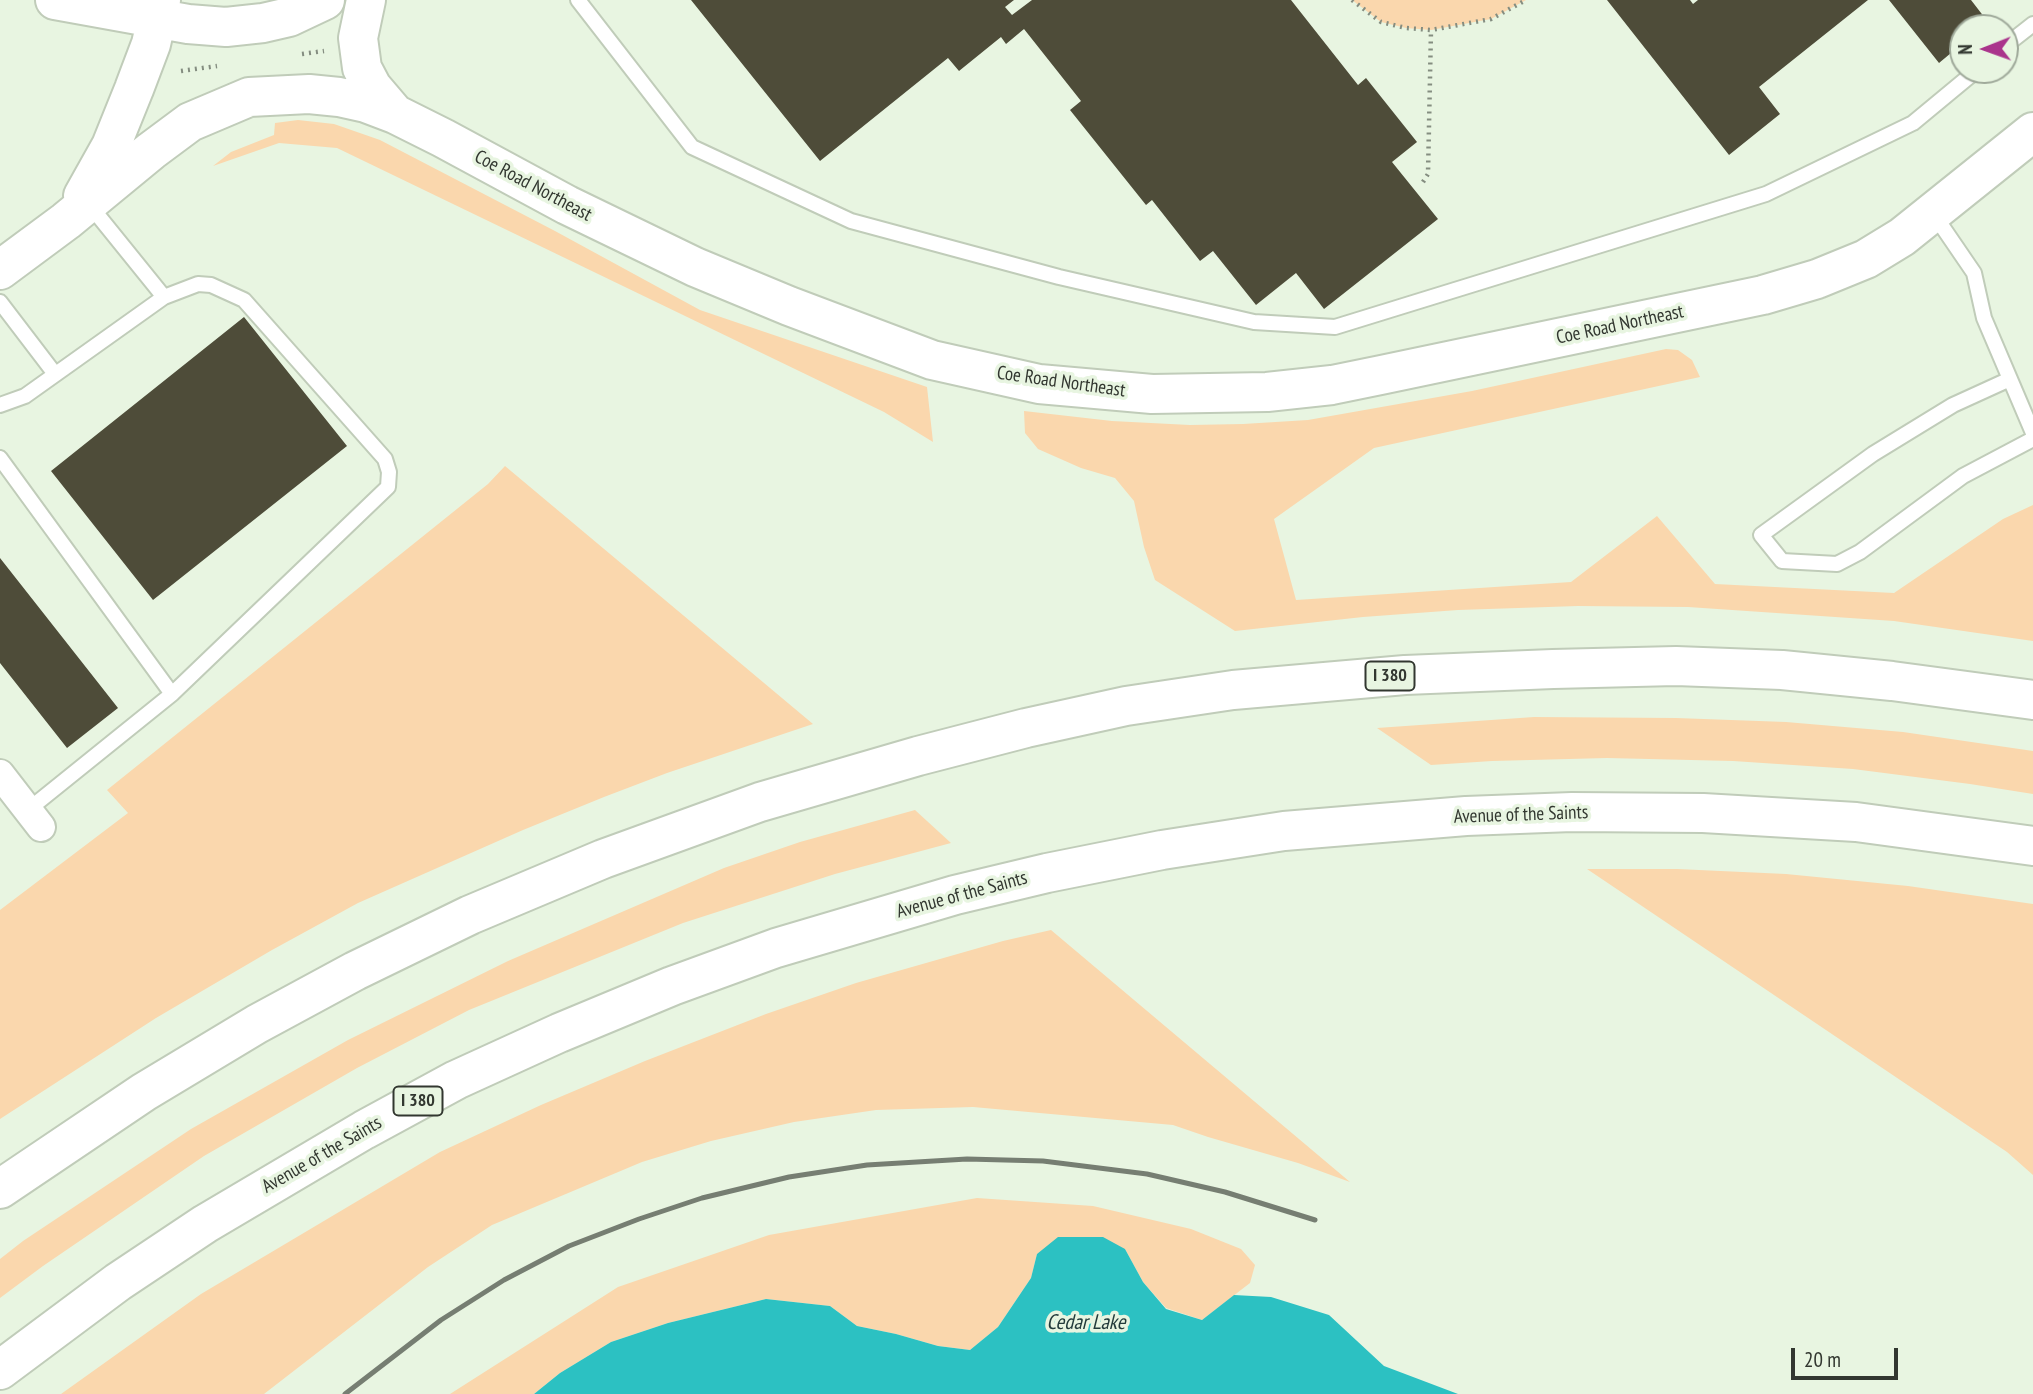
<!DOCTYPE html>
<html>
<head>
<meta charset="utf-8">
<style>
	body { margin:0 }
	#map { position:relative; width:2033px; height:1394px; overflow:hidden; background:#e8f5e1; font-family:"PT Sans Narrow",sans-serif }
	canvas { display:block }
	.north { position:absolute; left:1949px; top:14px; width:70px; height:70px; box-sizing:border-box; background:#e8f5e1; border:2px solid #9fa99a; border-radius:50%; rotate:269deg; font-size:19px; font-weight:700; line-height:28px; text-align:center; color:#323730 }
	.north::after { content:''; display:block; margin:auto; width:24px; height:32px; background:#aa348c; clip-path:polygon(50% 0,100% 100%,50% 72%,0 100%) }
	.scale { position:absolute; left:1791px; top:1348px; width:107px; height:32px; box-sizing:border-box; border:4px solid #323730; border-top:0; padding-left:9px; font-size:21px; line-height:24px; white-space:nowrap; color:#323730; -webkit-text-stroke:5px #e8f5e1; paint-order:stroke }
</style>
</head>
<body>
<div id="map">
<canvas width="2033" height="1394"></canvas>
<div class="north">N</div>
<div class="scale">20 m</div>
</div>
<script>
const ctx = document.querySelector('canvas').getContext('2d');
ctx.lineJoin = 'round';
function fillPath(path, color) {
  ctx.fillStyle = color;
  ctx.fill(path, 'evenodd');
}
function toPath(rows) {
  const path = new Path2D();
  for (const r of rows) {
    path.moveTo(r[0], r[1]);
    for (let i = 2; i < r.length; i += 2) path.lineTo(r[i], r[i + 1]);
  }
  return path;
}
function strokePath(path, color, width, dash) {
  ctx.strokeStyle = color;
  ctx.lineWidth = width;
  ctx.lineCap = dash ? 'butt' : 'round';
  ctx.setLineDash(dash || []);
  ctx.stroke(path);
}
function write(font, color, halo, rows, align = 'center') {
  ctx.font = font + ' "PT Sans Narrow",sans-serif';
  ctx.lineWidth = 7;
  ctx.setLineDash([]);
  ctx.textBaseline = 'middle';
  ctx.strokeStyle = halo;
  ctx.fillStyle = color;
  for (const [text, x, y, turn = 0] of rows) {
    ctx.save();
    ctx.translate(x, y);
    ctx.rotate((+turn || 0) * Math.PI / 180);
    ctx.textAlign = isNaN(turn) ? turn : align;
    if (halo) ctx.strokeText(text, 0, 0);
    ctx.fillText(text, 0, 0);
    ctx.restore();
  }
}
fillPath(toPath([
	[1352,0,1526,0,1491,19,1431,30,1406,28,1381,22],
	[298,120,334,124,380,140,555,231,700,310,927,387,933,442,884,412,337,148,279,143,213,166,231,152,274,135,275,123],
	[1666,349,1678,350,1692,360,1700,377,1374,448,1274,519,1296,600,1571,582,1657,516,1715,584,1894,593,2003,519,2033,505,2033,641,1894,621,1688,607,1578,606,1458,610,1363,617,1235,631,1155,580,1144,547,1134,501,1115,478,1081,468,1038,449,1025,433,1024,411,1112,421,1190,425,1243,424,1308,420,1472,391],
	[505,466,813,724,667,773,604,797,523,830,358,903,272,950,156,1018,0,1119,0,910,128,813,107,790,488,484],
	[1534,717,1676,718,1786,722,1903,732,2033,751,2033,794,1970,784,1853,769,1733,761,1607,758,1492,761,1431,765,1377,728],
	[915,810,951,843,835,874,683,923,469,1010,357,1068,204,1156,43,1266,0,1298,0,1259,23,1241,191,1129,348,1040,508,961,724,868,800,842],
	[1587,869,1677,869,1786,874,1908,886,2033,904,2033,1175,2007,1152],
	[1051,930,1350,1182,1298,1163,1208,1137,1173,1125,973,1107,876,1110,794,1122,711,1141,642,1162,492,1225,428,1267,264,1394,61,1394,201,1294,440,1152,541,1105,645,1061,766,1014,856,983,1003,941],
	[977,1198,1093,1206,1191,1229,1241,1249,1255,1265,1250,1283,1202,1320,1166,1308,1143,1282,1125,1249,1037,1254,1031,1278,998,1327,970,1350,938,1346,896,1334,857,1326,830,1306,766,1299,668,1323,611,1342,560,1373,534,1394,450,1394,618,1287,769,1235]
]), '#fad7ad');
fillPath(toPath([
	[1058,1237,1103,1237,1125,1249,1143,1282,1166,1309,1202,1320,1234,1295,1271,1297,1329,1315,1384,1366,1458,1394,534,1394,560,1373,611,1342,668,1323,766,1299,830,1306,857,1326,896,1334,938,1346,970,1350,998,1327,1031,1278,1037,1254]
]), '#2cc1c2');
fillPath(toPath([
	[691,0,1014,0,1005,7,1012,15,1032,0,1291,0,1358,85,1366,78,1417,142,1392,162,1438,219,1324,309,1296,273,1256,305,1213,251,1200,261,1152,200,1146,205,1070,110,1081,101,1024,29,1006,44,1001,37,959,71,948,58,820,161],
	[1607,0,1690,0,1693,4,1698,0,1868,0,1759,87,1780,114,1729,155],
	[1889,0,1971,0,1988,22,1981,28,1963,28,1963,43,1939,63],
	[244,317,347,446,153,600,51,471],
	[0,558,118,708,67,748,0,663]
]), '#4e4c39');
const lane = toPath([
	[578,0,692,147,851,221,1059,277,1254,322,1335,327,1766,194,1913,123,1977,70],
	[2005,46,2033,24],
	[1933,213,1974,273,1984,318,2033,433],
	[164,297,198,284,211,285,244,300,385,459,389,472,388,487,172,694],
	[0,302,55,374],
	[2010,379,1953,405,1873,454,1761,535,1782,561,1837,564,1860,552,1963,476,2033,439],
	[0,405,25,396,164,297,88,203],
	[0,458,172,694,28,810]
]);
const street = toPath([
	[0,774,41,827]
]);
const secondary = toPath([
	[55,0,188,24,226,27,263,23,289,17,325,0],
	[366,0,358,38,362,68,372,87,395,114],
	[83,196,111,146,134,89,151,44,161,0],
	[0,270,66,221,151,151,190,122,249,97,309,94,339,97,366,103,395,114,443,138,567,205,695,267,789,306,932,360,1039,384,1152,394,1267,392,1332,385,1381,375,1763,295,1817,279,1866,259,1902,237,2033,132]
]);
const highway = toPath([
	[0,1189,144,1092,257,1024,355,971,470,915,603,859,760,802,918,756,1026,728,1126,706,1233,690,1405,675,1553,669,1676,666,1782,670,1892,681,2033,700],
	[0,1370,118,1282,205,1224,364,1130,456,1080,559,1033,672,986,776,948,955,895,1047,873,1162,850,1284,831,1466,816,1572,812,1703,813,1856,822,2033,846]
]);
strokePath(lane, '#c0ccb9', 18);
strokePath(street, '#c0ccb9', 32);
strokePath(secondary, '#c0ccb9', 42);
strokePath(highway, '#c0ccb9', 42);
strokePath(toPath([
	[1352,0,1381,22,1406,28,1431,30,1491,19,1526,0],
	[302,54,324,51],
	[181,71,217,66],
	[1423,182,1428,174,1431,30]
]), '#848d80', 4.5, [2, 5]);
strokePath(lane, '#fff', 14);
strokePath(street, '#fff', 28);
strokePath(secondary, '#fff', 38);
strokePath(highway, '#fff', 38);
strokePath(toPath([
	[345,1394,441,1320,504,1280,569,1246,639,1219,702,1198,789,1177,867,1165,967,1159,1043,1161,1147,1174,1225,1192,1315,1220]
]), '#767e72', 5);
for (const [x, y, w] of [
	[1390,676,49],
	[418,1101,49]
]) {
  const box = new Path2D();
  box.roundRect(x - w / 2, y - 14.5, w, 29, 5);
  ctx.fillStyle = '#e8f5e1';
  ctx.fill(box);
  strokePath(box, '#323730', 2);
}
write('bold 18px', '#323730', null, [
	["I 380",1390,676],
	["I 380",418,1101]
]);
write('19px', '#323730', '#e8f5e1', [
	["Coe Road Northeast",533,186,28],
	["Coe Road Northeast",1620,325,-12],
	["Coe Road Northeast",1061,382,8],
	["Avenue of the Saints",1521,815,-2],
	["Avenue of the Saints",962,895,-15],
	["Avenue of the Saints",322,1155,-30]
]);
write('italic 21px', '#233b3b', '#e8f5e1', [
	["Cedar Lake",1086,1323]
]);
</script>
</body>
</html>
